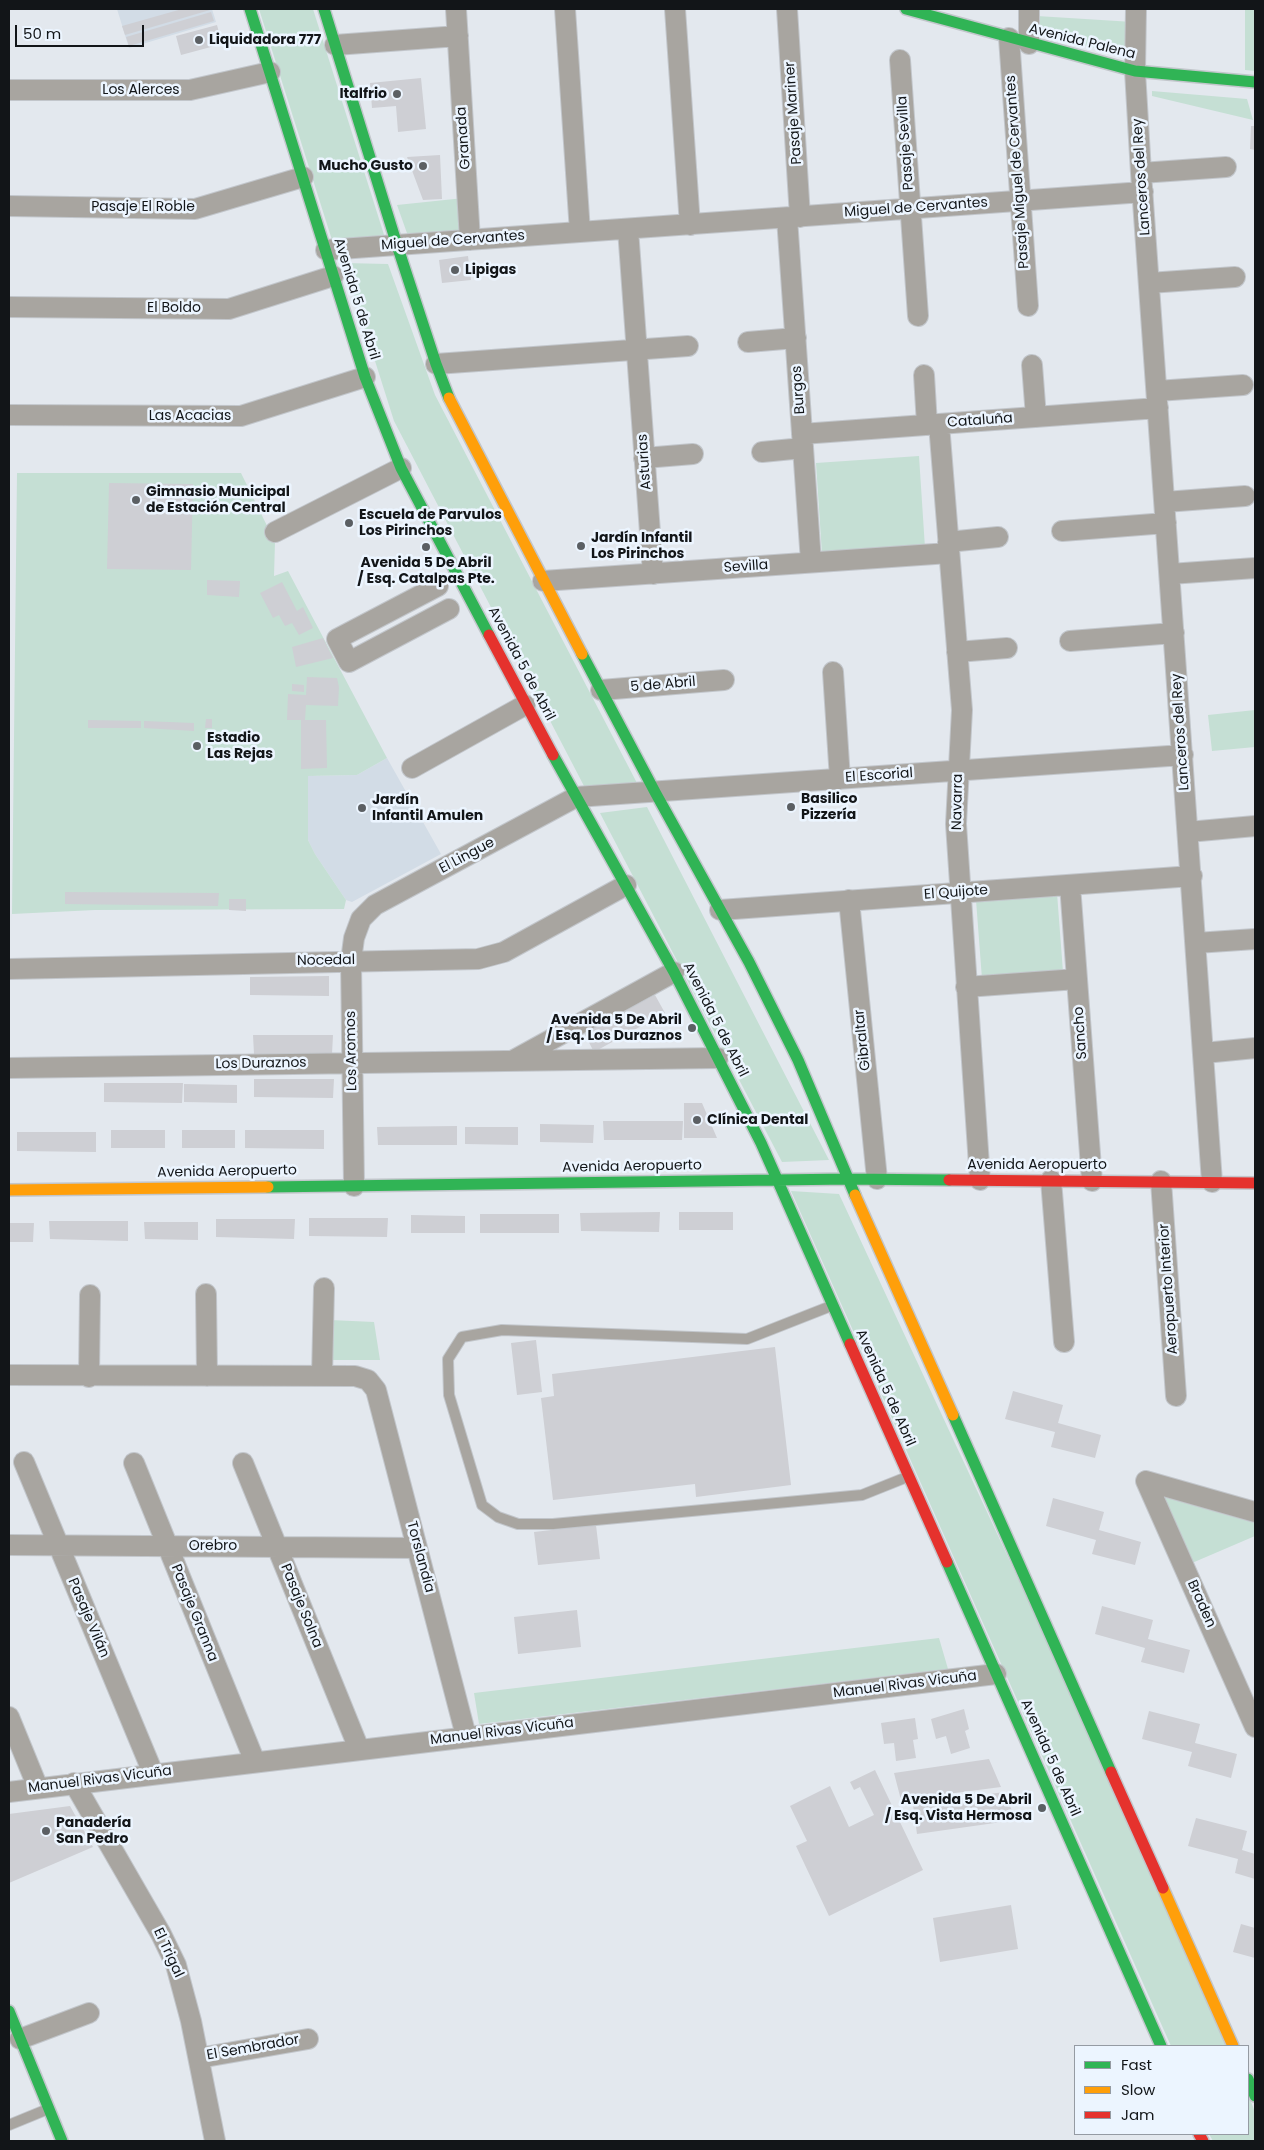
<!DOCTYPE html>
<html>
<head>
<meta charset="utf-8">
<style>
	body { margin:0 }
	#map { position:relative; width:1264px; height:2150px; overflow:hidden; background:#e3e8ee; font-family:Poppins,sans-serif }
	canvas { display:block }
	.frame { position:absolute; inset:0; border:10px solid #121518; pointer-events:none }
	.legend { position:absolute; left:1074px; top:2045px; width:175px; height:90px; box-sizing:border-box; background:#ecf5ff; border:1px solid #959ba3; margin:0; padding:6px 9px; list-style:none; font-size:15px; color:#121518 }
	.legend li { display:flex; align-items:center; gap:10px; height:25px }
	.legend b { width:25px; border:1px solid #959ba3 }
	.scale { position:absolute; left:15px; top:25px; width:129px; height:22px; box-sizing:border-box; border:2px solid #121518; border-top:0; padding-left:6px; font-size:15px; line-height:18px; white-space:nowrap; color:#121518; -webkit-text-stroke:4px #ecf5ff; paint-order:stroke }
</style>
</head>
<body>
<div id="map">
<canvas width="1264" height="2150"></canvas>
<div class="frame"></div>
<ul class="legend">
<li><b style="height:6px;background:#30b455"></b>Fast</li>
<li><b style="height:6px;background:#ff9f0a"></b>Slow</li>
<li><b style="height:6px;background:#e5322d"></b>Jam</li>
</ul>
<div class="scale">50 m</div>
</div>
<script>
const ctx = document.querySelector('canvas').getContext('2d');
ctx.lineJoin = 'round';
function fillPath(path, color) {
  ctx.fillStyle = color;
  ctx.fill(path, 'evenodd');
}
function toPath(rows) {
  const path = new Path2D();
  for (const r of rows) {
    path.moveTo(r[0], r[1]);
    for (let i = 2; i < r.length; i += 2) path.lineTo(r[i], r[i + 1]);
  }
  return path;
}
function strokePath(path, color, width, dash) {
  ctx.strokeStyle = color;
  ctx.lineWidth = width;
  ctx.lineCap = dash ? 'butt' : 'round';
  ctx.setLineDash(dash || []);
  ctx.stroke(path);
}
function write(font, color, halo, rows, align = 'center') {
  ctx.font = font + ' Poppins,sans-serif';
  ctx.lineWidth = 5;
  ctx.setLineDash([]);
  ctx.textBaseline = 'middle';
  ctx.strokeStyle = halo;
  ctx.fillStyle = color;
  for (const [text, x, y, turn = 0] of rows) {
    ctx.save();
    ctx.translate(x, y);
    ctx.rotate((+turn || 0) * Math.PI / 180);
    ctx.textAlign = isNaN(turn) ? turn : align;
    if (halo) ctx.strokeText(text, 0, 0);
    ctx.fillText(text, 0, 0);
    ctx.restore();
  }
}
fillPath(toPath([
	[117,9,212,9,216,22,129,48],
	[387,758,441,854,352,902,346,900,315,854,308,840,308,776,357,775]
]), '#d2dce6');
fillPath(toPath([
	[259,9,313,9,385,238,332,240],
	[1245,9,1255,9,1255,71,1245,70],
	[1037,16,1133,22,1134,56,1036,35],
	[1152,91,1247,99,1253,120,1152,96],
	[464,198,465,230,408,236,397,205],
	[344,263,388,264,435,395,638,785,584,786,394,421],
	[919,456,925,548,822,554,816,463],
	[17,473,241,473,275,542,274,576,288,571,387,758,357,775,308,776,308,840,315,854,346,900,344,909,95,910,12,914],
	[1255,710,1255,747,1212,751,1208,715],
	[647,807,829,1160,782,1162,600,813],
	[1057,893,1063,972,982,979,976,900],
	[791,1191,839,1194,1129,1817,1227,2046,1171,2046],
	[330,1320,374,1322,380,1360,330,1360],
	[1164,1497,1255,1523,1255,1536,1192,1563],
	[939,1638,948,1669,479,1724,474,1693],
	[1248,2094,1255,2112,1255,2141,1213,2141,1209,2134,1248,2134]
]), '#c5dfd4');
fillPath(toPath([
	[182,9,210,9,210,10,125,35,122,26],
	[211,12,214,21,129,46,126,37],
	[217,25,222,44,181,55,176,36],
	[421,78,426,129,398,132,396,106,372,108,370,83],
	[1251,126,1255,126,1255,150,1250,149],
	[440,155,442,199,423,200,407,157],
	[468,256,471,280,442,283,439,260],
	[109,483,193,484,191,570,107,569],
	[207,580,240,581,239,597,207,595],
	[282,582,297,611,303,607,313,628,299,635,292,623,285,626,279,615,273,618,260,593],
	[323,638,333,658,296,667,292,647],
	[307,677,337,678,339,687,338,706,306,705,305,720,326,720,327,768,301,769,301,720,287,720,288,694,306,695],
	[292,684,304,685,304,692,292,691],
	[206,719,212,719,212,728,205,728],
	[88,720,141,721,141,728,88,728],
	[144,721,194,723,194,731,144,728],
	[225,737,237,737,237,741,225,740],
	[65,892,219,893,218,906,65,904],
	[229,899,246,899,246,911,229,910],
	[329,976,329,996,250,995,250,977],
	[655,995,665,1013,594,1052,584,1033],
	[253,1035,333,1035,332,1054,254,1054],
	[254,1079,334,1079,333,1098,254,1097],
	[104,1083,183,1083,182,1103,104,1102],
	[184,1084,237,1085,237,1103,184,1102],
	[684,1103,702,1103,717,1138,684,1138],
	[603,1121,683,1121,682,1140,604,1140],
	[540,1124,594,1125,593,1143,540,1142],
	[457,1126,457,1145,378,1145,377,1127],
	[465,1127,518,1127,518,1145,465,1144],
	[111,1130,165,1130,165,1148,111,1148],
	[182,1130,235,1130,235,1148,182,1148],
	[245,1130,324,1130,324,1149,245,1148],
	[17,1132,96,1132,96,1152,17,1151],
	[660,1212,659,1232,581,1231,580,1213],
	[679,1212,733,1212,733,1230,679,1230],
	[480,1214,559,1214,559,1233,480,1233],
	[411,1215,465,1216,465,1233,411,1233],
	[309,1218,388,1218,387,1237,309,1236],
	[216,1219,295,1219,294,1239,216,1237],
	[49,1221,128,1221,128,1241,50,1239],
	[144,1222,198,1222,198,1240,145,1239],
	[9,1223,34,1223,33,1242,9,1242],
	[536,1340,542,1392,517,1395,511,1343],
	[775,1347,791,1485,696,1497,695,1484,553,1500,541,1398,554,1396,552,1374],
	[1013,1391,1063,1405,1058,1423,1101,1435,1095,1458,1051,1447,1055,1432,1005,1419],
	[1053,1498,1104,1512,1099,1530,1141,1542,1135,1565,1092,1554,1096,1540,1046,1526],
	[596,1525,600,1559,538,1565,534,1532],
	[1102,1606,1153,1620,1148,1639,1190,1650,1184,1673,1141,1662,1145,1648,1095,1634],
	[577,1610,581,1647,518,1654,514,1617],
	[964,1709,969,1729,965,1731,970,1748,951,1754,946,1736,936,1739,931,1719],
	[1149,1711,1200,1724,1195,1743,1237,1754,1231,1778,1188,1766,1192,1752,1142,1739],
	[915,1718,918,1739,913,1740,916,1758,896,1761,894,1743,884,1744,881,1723],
	[989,1759,1001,1787,901,1800,894,1773],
	[875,1770,923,1870,829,1916,796,1846,807,1841,790,1806,830,1786,849,1827,874,1815,860,1787,854,1790,850,1782],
	[1004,1792,1016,1820,917,1834,913,1805],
	[70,1806,93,1847,9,1883,9,1814],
	[1196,1818,1247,1831,1242,1850,1255,1854,1255,1879,1235,1873,1238,1859,1188,1846],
	[1011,1905,1018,1949,940,1962,933,1918],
	[1241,1924,1255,1928,1255,1958,1233,1952]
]), '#cecfd4');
const lane = toPath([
	[831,1306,747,1339,502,1330,462,1337,448,1359,449,1395,482,1505,498,1517,518,1524,553,1524,862,1495,907,1477],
	[9,2125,48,2109]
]);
const street = toPath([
	[456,9,470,240],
	[565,9,580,232],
	[675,9,690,225],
	[787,9,800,217],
	[1136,9,1135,71,1141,173,1212,1182],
	[1009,38,1028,306],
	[1029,44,1029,9],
	[335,45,458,36],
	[900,60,918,316],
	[9,90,190,90,270,72],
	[1141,173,1226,167],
	[9,206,195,209,303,177],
	[787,218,811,562],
	[628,229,653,574],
	[326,250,1143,192],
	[1149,283,1235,277],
	[9,307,229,309,333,276],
	[748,342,796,338],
	[436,364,688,346],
	[1032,365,1036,417],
	[924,375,927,425],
	[1157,391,1243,385],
	[9,415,241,416,365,377],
	[939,424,962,710,956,824,980,1180],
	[802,434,1158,408],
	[762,452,803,448],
	[644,458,693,454],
	[1165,502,1245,496],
	[1062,531,1166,523],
	[275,532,401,468],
	[948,542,998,537],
	[1170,574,1255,568],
	[543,581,949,553],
	[438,586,337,639,349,662,449,609],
	[1070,641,1174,633],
	[957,652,1007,648],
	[833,672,840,779],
	[601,690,724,680],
	[412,768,525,705],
	[1188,832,1255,826],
	[1070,885,1092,1181],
	[849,900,877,1179],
	[720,910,1192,876],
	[1196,943,1255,939],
	[9,969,478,959,504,952,626,885],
	[966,987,1077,979],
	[1204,1053,1255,1048],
	[514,1060,674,972],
	[9,1068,718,1058],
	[1051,1180,1064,1342],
	[1161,1181,1176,1396],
	[354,1186,351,961,354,938,361,919,375,905,576,797,1183,755],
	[206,1294,207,1376],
	[9,1375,355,1376,368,1380,376,1390,466,1736],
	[322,1376,324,1288],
	[89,1377,90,1295],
	[24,1462,153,1773],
	[134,1463,255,1762],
	[243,1463,359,1749],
	[1146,1481,1255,1727],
	[1146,1481,1255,1512],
	[9,1545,417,1548],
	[9,1717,38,1788],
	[74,1783,161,1934,176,1965,191,2021,215,2141],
	[9,1792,996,1674],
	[20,2039,89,2013],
	[199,2058,308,2039]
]);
const fast = toPath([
	[250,9,365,377,401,468,489,635],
	[324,9,397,245,436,364,449,398],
	[906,9,1135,71,1255,82],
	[582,654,655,792,749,962,798,1060,855,1195],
	[553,755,674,972,761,1143,850,1344],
	[268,1187,848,1179,949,1180],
	[953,1415,1111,1772],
	[947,1562,1161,2046],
	[9,2011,62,2141],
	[1248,2079,1255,2096]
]);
const slow = toPath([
	[449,398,582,654],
	[9,1190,268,1187],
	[855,1195,953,1415],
	[1163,1888,1233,2046]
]);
const jam = toPath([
	[489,635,553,755],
	[949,1180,1255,1183],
	[850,1344,947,1562],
	[1111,1772,1163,1888],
	[1199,2134,1203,2141]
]);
strokePath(lane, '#c2c6cb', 12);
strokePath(street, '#c2c6cb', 22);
strokePath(fast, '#c2c6cb', 14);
strokePath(slow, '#c2c6cb', 14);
strokePath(jam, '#c2c6cb', 14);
strokePath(lane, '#a8a5a0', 10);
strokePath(street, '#a8a5a0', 20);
strokePath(fast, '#30b455', 11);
strokePath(slow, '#ff9f0a', 11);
strokePath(jam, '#e5322d', 11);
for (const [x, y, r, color] of [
	[199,40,5,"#5b5f63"],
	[397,94,5,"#5b5f63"],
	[423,166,5,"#5b5f63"],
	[455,270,5,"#5b5f63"],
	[136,500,5,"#5b5f63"],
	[349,523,5,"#5b5f63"],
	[581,546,5,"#5b5f63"],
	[426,547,5,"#5b5f63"],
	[197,746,5,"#5b5f63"],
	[791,807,5,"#5b5f63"],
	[362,808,5,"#5b5f63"],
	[692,1028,5,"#5b5f63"],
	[697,1120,5,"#5b5f63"],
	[1042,1808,5,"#5b5f63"],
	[46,1831,5,"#5b5f63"]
]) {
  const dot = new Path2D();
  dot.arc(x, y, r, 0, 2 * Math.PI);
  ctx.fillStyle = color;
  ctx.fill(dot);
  strokePath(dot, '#ecf5ff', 2);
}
write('bold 14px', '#121518', '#ecf5ff', [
	["Liquidadora 777",209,40],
	["Italfrio",387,94,"right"],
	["Mucho Gusto",413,166,"right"],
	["Lipigas",465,270],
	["Gimnasio Municipal",146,492],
	["de Estación Central",146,508],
	["Escuela de Parvulos",359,515],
	["Los Pirinchos",359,531],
	["Jardín Infantil",591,538],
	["Los Pirinchos",591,554],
	["Avenida 5 De Abril",426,563,"center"],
	["/ Esq. Catalpas Pte.",426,579,"center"],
	["Estadio",207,738],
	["Las Rejas",207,754],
	["Basilico",801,799],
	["Pizzería",801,815],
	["Jardín",372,800],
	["Infantil Amulen",372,816],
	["Avenida 5 De Abril",682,1020,"right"],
	["/ Esq. Los Duraznos",682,1036,"right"],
	["Clínica Dental",707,1120],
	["Avenida 5 De Abril",1032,1800,"right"],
	["/ Esq. Vista Hermosa",1032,1816,"right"],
	["Panadería",56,1823],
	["San Pedro",56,1839]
], 'left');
write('14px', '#121518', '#ecf5ff', [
	["Avenida Palena",1082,42,14],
	["Los Alerces",141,90],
	["Pasaje Mariner",794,113,-94],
	["Granada",464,138,-94],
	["Pasaje Sevilla",906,143,-94],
	["Pasaje Miguel de Cervantes",1018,172,-94],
	["Lanceros del Rey",1142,177,-94],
	["Pasaje El Roble",143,207],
	["Miguel de Cervantes",916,208,-4],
	["Miguel de Cervantes",453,241,-4],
	["Avenida 5 de Abril",356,299,73],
	["El Boldo",174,308],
	["Burgos",799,390,-94],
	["Las Acacias",190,416],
	["Cataluña",980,421,-4],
	["Asturias",645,462,-94],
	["Sevilla",746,567,-4],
	["Avenida 5 de Abril",521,664,62],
	["5 de Abril",663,685,-5],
	["Lanceros del Rey",1181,732,-94],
	["El Escorial",879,776,-4],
	["Navarra",958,802,-89],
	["El Lingue",467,856,-28],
	["El Quijote",956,893,-4],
	["Nocedal",326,961,-1],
	["Avenida 5 de Abril",715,1020,63],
	["Sancho",1081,1033,-94],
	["Gibraltar",863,1040,-96],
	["Los Aromos",352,1051,-91],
	["Los Duraznos",261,1064,-1],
	["Avenida Aeropuerto",1037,1165],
	["Avenida Aeropuerto",632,1167,-1],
	["Avenida Aeropuerto",227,1172,-1],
	["Aeropuerto Interior",1169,1289,-94],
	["Avenida 5 de Abril",885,1388,66],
	["Orebro",213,1546],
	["Torslandia",420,1557,75],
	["Braden",1201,1604,66],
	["Pasaje Solna",301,1606,68],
	["Pasaje Granna",194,1613,68],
	["Pasaje Vilán",88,1618,67],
	["Manuel Rivas Vicuña",905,1685,-7],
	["Manuel Rivas Vicuña",502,1732,-7],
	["Avenida 5 de Abril",1050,1758,66],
	["Manuel Rivas Vicuña",100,1780,-7],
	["El Trigal",168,1953,65],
	["El Sembrador",253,2048,-10]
]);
</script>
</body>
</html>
